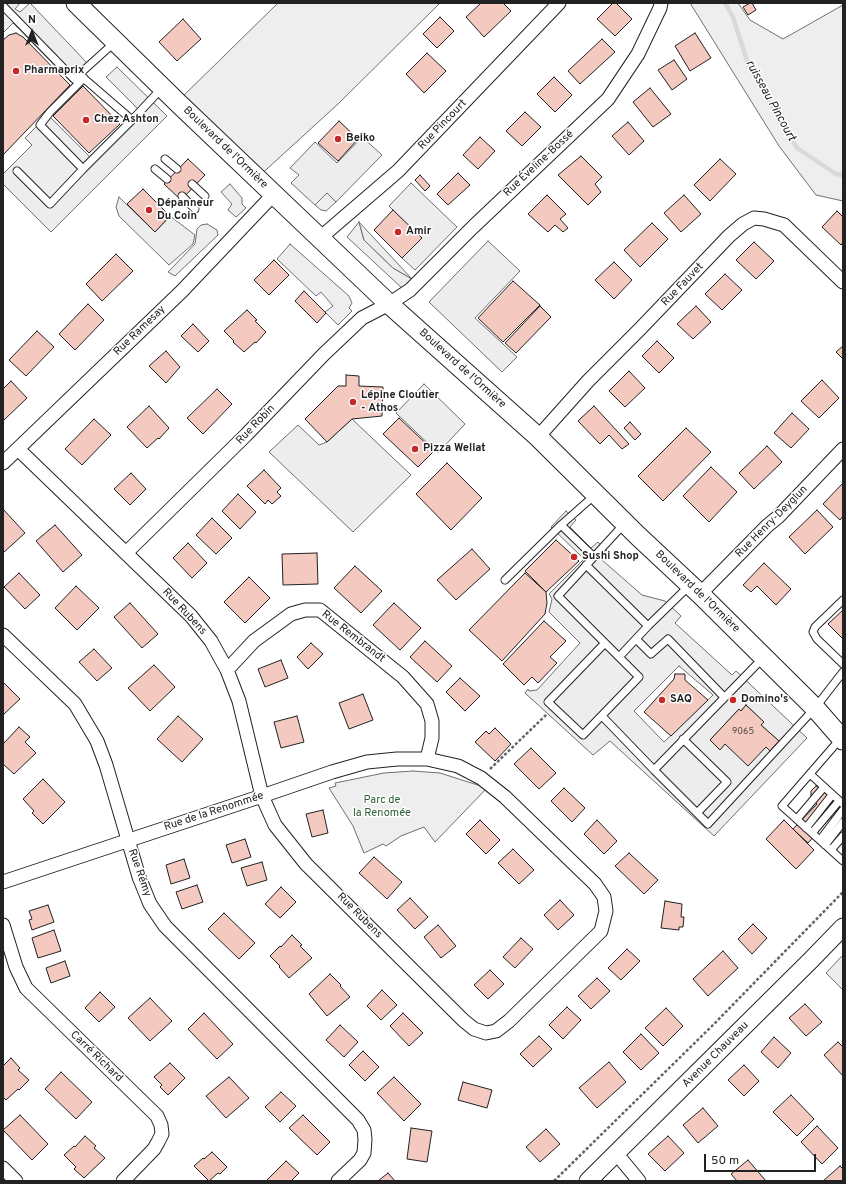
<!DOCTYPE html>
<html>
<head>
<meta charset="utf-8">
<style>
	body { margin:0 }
	#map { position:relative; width:846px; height:1184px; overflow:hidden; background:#fff; font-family:Overpass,sans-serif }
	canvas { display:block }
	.frame { position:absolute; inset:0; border:4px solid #222; pointer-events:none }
	.north { position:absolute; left:12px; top:12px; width:40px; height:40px; -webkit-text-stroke:3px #fff; paint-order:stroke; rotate:0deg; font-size:11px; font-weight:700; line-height:16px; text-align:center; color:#222 }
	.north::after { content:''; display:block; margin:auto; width:14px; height:18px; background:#222; clip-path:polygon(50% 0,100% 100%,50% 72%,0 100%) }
	.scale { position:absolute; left:704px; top:1154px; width:112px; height:18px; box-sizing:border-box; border:2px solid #222; border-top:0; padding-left:5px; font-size:12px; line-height:14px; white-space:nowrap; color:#222; -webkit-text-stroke:3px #fff; paint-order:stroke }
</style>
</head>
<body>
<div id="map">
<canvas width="846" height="1184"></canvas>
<div class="frame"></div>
<div class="north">N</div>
<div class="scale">50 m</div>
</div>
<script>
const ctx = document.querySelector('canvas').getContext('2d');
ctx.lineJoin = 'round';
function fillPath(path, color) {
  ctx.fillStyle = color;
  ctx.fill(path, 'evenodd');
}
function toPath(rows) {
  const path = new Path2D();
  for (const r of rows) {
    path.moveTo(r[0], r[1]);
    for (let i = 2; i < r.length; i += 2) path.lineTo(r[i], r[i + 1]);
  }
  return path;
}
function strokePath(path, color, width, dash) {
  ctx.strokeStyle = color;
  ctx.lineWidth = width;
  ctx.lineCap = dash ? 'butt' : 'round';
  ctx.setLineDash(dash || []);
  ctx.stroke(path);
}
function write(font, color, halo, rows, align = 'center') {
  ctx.font = font + ' Overpass,sans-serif';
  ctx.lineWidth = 3;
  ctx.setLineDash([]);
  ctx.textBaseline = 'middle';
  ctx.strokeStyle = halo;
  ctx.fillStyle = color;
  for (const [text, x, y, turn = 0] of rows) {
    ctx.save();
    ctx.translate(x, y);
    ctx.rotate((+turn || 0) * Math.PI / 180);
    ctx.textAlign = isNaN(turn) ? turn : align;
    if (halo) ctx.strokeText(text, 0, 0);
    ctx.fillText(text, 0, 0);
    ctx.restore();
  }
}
const green = toPath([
	[278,3,440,3,338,104,257,178,177,102,278,3],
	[690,3,738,3,750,20,783,39,843,5,843,201,816,195,779,146,690,3],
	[230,184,242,198,242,204,246,208,236,217,228,210,232,204,221,192,230,184],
	[327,193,336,202,326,211,321,210,315,205,327,193],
	[359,222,364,240,393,268,412,279,403,289,347,237,359,222],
	[207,224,217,230,218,235,175,276,168,272,195,244,197,229,201,225,207,224],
	[290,244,349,296,352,303,349,308,352,311,338,325,325,312,333,306,321,292,316,296,277,259,290,244],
	[413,771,440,773,487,788,435,842,424,827,401,836,386,846,383,844,364,853,353,826,329,788,336,786,335,783,384,773,413,771]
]);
fillPath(green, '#eee');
strokePath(green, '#6f6f6f', 1);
const parking = toPath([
	[3,3,20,3,15,9,20,12,30,3,89,65,71,82,13,23,3,33,3,3],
	[117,67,167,116,51,232,3,184,3,174,32,145,25,138,48,115,91,158,139,110,106,77,117,67],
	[362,137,382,155,336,202,327,193,315,205,291,183,299,175,290,168,315,142,337,163,362,137],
	[411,183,457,227,415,270,402,258,421,238,389,206,411,183],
	[119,197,155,232,170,216,195,235,193,244,169,265,119,216,116,207,119,197],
	[359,222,412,279,393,268,364,240,359,222],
	[488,241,520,271,475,318,517,357,502,372,429,302,488,241],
	[424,384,465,424,438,453,396,413,424,384],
	[352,419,411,475,353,532,269,452,298,425,319,445,327,442,352,419],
	[566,511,576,520,570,527,591,548,598,542,609,553,602,560,642,595,665,601,681,616,675,623,732,675,736,671,807,738,714,836,610,741,593,755,525,693,528,689,529,691,537,690,580,643,549,612,552,599,549,594,584,559,551,527,566,511],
	[679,666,713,695,664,742,634,711,679,666],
	[746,705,763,721,761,725,779,741,770,751,766,747,725,744,720,749,710,740,739,709,741,711,746,705],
	[843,955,843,990,826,973,843,955]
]);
fillPath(parking, '#ededed');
strokePath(parking, '#6f6f6f', 1);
strokePath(toPath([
	[725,3,733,17,749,67,797,148,836,174,843,175]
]), '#d9d9d9', 4.5);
const building = toPath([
	[481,3,503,3,511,11,484,37,466,17,481,3],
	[613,3,616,3,632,19,615,36,597,19,613,3],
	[750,3,752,3,756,10,748,15,743,7,750,3],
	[440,17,454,31,437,48,423,34,440,17],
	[183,19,201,39,177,61,159,42,183,19],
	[16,33,23,37,70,85,3,155,3,40,9,35,16,33],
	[695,33,711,58,690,71,675,46,695,33],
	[602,39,615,52,580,84,568,71,602,39],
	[427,53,446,71,424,93,406,74,427,53],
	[674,60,687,79,672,90,658,70,674,60],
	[554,77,572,95,555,112,537,94,554,77],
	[83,86,120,124,89,153,53,116,83,86],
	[650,88,671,114,653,127,633,102,650,88],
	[525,112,541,127,522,146,506,131,525,112],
	[339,121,358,139,338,161,318,143,339,121],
	[628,122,644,141,629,155,612,136,628,122],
	[480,137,495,151,478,169,463,155,480,137],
	[581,156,602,177,595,184,601,192,588,205,558,175,581,156],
	[188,159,205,175,181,200,164,184,188,159],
	[720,159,736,174,710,201,694,185,720,159],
	[458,173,470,185,448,205,437,194,458,173],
	[420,175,430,186,425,191,415,180,420,175],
	[143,189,170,216,155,232,127,204,143,189],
	[547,195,566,214,560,219,568,228,563,232,555,225,548,232,528,214,547,195],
	[684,195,701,214,681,232,664,213,684,195],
	[393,210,422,238,402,258,374,230,393,210],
	[837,211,843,217,843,242,841,245,822,227,837,211],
	[652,223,668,239,640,267,624,250,652,223],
	[754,242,774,261,756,279,736,260,754,242],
	[116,254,133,271,102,301,86,284,116,254],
	[274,260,289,275,269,295,254,280,274,260],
	[614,262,632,280,614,299,595,280,614,262],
	[725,274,742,290,722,310,705,294,725,274],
	[513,281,540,305,503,342,478,318,513,281],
	[304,291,326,313,317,323,295,301,304,291],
	[88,304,104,320,75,350,59,334,88,304],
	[540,306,551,317,516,353,505,343,540,306],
	[696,306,711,322,693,339,677,324,696,306],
	[247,310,257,320,255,321,266,332,256,343,255,342,244,352,233,342,234,341,224,331,247,310],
	[193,324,209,341,198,352,181,336,193,324],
	[37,331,54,347,26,376,9,360,37,331],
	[657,341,674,358,659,373,642,356,657,341],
	[843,346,843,359,836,352,843,346],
	[166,351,180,367,166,383,149,366,166,351],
	[629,371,645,388,625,407,609,391,629,371],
	[346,375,359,376,359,386,383,387,382,416,352,419,327,442,305,419,338,386,346,386,346,375],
	[822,380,839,398,819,418,801,401,822,380],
	[11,381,27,398,3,421,3,389,11,381],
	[217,389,232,404,203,434,187,418,217,389],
	[149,406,169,428,159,439,158,438,147,448,127,427,149,406],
	[594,406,629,444,622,449,609,435,600,444,578,421,594,406],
	[792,413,809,429,791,448,774,433,792,413],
	[399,418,434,451,418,467,383,434,399,418],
	[94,419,111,435,82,465,65,449,94,419],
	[630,422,641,434,635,440,624,428,630,422],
	[686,428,711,452,663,501,638,476,686,428],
	[767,446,782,462,754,489,739,473,767,446],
	[447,463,482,498,451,530,416,494,447,463],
	[711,467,737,492,709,522,683,496,711,467],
	[264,470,281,488,277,492,281,496,272,504,268,500,265,504,247,486,264,470],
	[131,473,146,489,130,505,114,489,131,473],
	[843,483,843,516,840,520,823,504,843,483],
	[238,494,256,512,240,529,222,511,238,494],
	[3,509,25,533,3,553,3,509],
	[817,510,833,527,805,554,789,537,817,510],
	[212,518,232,538,216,554,196,535,212,518],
	[55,525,82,555,63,572,36,541,55,525],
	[556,540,579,561,546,592,525,571,556,540],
	[188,543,207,563,192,578,173,558,188,543],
	[472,549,490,569,456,600,437,580,472,549],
	[317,553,318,584,283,585,282,554,317,553],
	[764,563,791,589,776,605,757,586,751,592,743,585,764,563],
	[355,566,382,591,361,613,334,588,355,566],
	[19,573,40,595,25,609,4,587,19,573],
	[525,573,546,592,547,603,545,614,502,661,469,630,525,573],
	[249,577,270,598,245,623,224,602,249,577],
	[76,586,99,608,77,630,55,608,76,586],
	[130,603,158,634,142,648,114,617,130,603],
	[394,603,421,628,400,650,373,625,394,603],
	[843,610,843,639,828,624,843,610],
	[544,621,566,641,550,657,557,663,538,683,532,677,524,685,503,664,544,621],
	[425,641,452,666,437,682,410,657,425,641],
	[311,643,323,654,308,669,297,657,311,643],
	[94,649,112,668,97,681,79,662,94,649],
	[281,660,288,678,265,687,258,669,281,660],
	[154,665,175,687,150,711,128,688,154,665],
	[675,674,685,674,685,680,708,700,671,736,644,712,674,679,675,674],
	[460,678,480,696,465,711,446,692,460,678],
	[3,682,20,699,4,714,3,713,3,682],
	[363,694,373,720,349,729,339,703,363,694],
	[746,705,764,722,761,725,779,741,770,751,766,747,748,766,725,744,720,750,710,740,739,709,741,711,746,705],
	[178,716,203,739,182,762,157,739,178,716],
	[297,716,304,742,281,748,274,722,297,716],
	[19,727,30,737,25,742,36,753,14,774,3,764,4,763,3,762,3,743,4,743,19,727],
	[495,728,511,744,495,761,475,742,486,731,489,734,495,728],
	[531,748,556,773,539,789,514,764,531,748],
	[43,779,65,802,43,824,32,813,34,811,23,799,43,779],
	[816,786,823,789,843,808,843,829,831,817,808,843,793,829,817,804,811,799,811,791,816,786],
	[564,788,585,808,572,822,551,801,564,788],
	[323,810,328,833,312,837,306,814,323,810],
	[480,820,500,840,486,854,466,834,480,820],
	[597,820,617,841,604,854,584,834,597,820],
	[784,820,814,850,796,869,766,839,784,820],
	[245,839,251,857,232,863,226,845,245,839],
	[513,849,534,870,519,884,498,863,513,849],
	[629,853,658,880,644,894,615,866,629,853],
	[374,857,402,882,387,899,359,873,374,857],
	[184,859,190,878,171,884,166,865,184,859],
	[262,862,267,880,247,886,241,868,262,862],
	[197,885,203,902,182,909,176,892,197,885],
	[281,887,296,902,280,918,265,904,281,887],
	[410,898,428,917,415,929,397,910,410,898],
	[560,900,574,915,558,930,544,915,560,900],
	[665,901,682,904,681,917,684,917,683,927,679,927,679,930,661,928,665,901],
	[48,905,54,922,32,930,29,920,32,919,29,911,48,905],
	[224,913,255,943,239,959,208,929,224,913],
	[753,924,767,938,752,954,738,939,753,924],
	[438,925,456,946,441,958,424,937,438,925],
	[54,930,61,951,38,958,32,938,54,930],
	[292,935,302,945,300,946,312,958,289,978,279,967,280,966,270,956,280,946,281,947,292,935],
	[521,938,533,949,515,968,503,957,521,938],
	[627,949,640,961,621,980,608,968,627,949],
	[723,951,738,968,708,996,693,979,723,951],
	[65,961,70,976,51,983,46,968,65,961],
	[490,970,504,984,488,999,474,985,490,970],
	[330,974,341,985,340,986,350,997,327,1016,309,994,330,974],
	[597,978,610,991,591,1009,578,996,597,978],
	[382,990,397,1005,381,1020,367,1006,382,990],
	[100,992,115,1007,99,1022,85,1008,100,992],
	[150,998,172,1021,150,1041,128,1018,150,998],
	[805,1004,822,1022,806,1036,789,1018,805,1004],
	[567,1007,581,1020,563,1039,549,1025,567,1007],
	[666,1008,683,1026,663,1046,645,1028,666,1008],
	[204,1013,233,1044,217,1059,188,1029,204,1013],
	[403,1013,423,1033,409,1046,390,1026,403,1013],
	[340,1025,358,1042,344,1057,326,1040,340,1025],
	[641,1034,659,1053,641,1070,623,1052,641,1034],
	[539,1036,552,1049,533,1067,520,1054,539,1036],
	[774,1037,791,1053,778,1068,761,1052,774,1037],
	[838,1042,843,1047,843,1076,824,1055,838,1042],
	[363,1051,379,1067,365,1081,349,1065,363,1051],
	[11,1058,20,1068,18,1070,29,1080,19,1090,18,1089,6,1100,3,1097,3,1066,11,1058],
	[609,1062,626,1082,597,1108,579,1088,609,1062],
	[170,1063,185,1078,168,1095,160,1087,162,1085,154,1077,170,1063],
	[744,1065,759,1081,744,1096,728,1080,744,1065],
	[61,1072,92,1102,76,1119,45,1089,61,1072],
	[229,1077,249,1098,226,1118,206,1096,229,1077],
	[394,1077,421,1104,404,1121,377,1093,394,1077],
	[463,1082,492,1090,487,1108,458,1100,463,1082],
	[281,1092,296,1106,280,1122,265,1107,281,1092],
	[791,1095,814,1119,797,1136,773,1112,791,1095],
	[703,1108,718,1126,698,1143,683,1125,703,1108],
	[20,1115,48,1144,32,1160,3,1130,20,1115],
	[303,1115,330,1142,317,1155,289,1128,303,1115],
	[817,1126,838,1148,822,1164,801,1142,817,1126],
	[411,1128,432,1131,427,1162,407,1159,411,1128],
	[546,1129,560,1144,540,1162,526,1147,546,1129],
	[85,1136,96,1146,94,1148,105,1158,84,1178,74,1169,76,1167,64,1155,74,1146,75,1147,85,1136],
	[668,1136,684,1153,665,1171,648,1154,668,1136],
	[212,1152,227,1167,220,1174,218,1173,209,1181,194,1166,203,1158,204,1159,212,1152],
	[748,1160,766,1181,737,1181,731,1174,748,1160],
	[286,1161,299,1173,291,1181,269,1181,267,1180,286,1161],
	[840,1166,843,1169,843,1181,823,1181,840,1166],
	[388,1173,395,1181,378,1181,388,1173]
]);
fillPath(building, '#f3c9c0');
strokePath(building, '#222', 1);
const service = toPath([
	[3,6,74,79,115,42],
	[81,76,132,120],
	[165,159,177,169],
	[83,169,132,120,162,88],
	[155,169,167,179],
	[17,171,50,204,83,169,40,125,50,112,84,78],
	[192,184,205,196],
	[182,196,195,209],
	[594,557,561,525,596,494],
	[586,565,648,626,690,585],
	[505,580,561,525],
	[843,600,815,627,813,632,817,639,843,664],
	[636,639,651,654,668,639,724,697],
	[605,643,548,702,583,735,639,677,558,596,625,523],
	[619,657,648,626],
	[763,658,654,770,708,824,815,708,843,672],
	[602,716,654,770],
	[841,738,782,806,843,861],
	[683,739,727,782,697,813],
	[810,774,843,804],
	[797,819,824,787],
	[806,828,832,795],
	[812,833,839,801],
	[820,840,843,810],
	[825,845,843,822],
	[831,850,843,836]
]);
const minor = toPath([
	[320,238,398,171,559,3],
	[538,437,588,381,640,329,729,236,743,224,754,218,764,219,784,225,843,282],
	[3,463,182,291,274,194],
	[127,552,246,435,324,354,362,318,389,304,410,290,473,227,608,99,638,54,660,8,661,3],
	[700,594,767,526,778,517,843,449],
	[3,635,75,704,97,741,106,765,139,877,150,904,165,926,358,1120,364,1130,365,1139,364,1153,360,1160,338,1181],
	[227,670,254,641,291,614,305,610,320,610,403,677,427,704,432,721,432,738,427,759],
	[3,882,262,796,332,772,367,762,397,759,427,759,458,766,481,778,505,797,595,884,604,897,606,911,601,931,509,1021,496,1031,486,1033,474,1029,463,1020,306,864,275,825,262,796,239,701,227,670,211,641,191,616,18,449],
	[3,925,16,967,26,988,157,1116,161,1125,162,1134,158,1142,154,1149,123,1181],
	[616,1153,639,1181],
	[3,1168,16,1181]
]);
const tertiary = toPath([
	[588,1181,811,960,843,927]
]);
const secondary = toPath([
	[76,3,177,102,389,304,538,437,638,536,700,594,815,708,843,740]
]);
strokePath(service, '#222', 9);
strokePath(minor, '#222', 15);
strokePath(tertiary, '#222', 19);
strokePath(secondary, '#222', 21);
strokePath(toPath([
	[490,769,547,714],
	[554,1181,714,1024,843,892]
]), '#646464', 2.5, [3, 2]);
strokePath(service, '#fff', 7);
strokePath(minor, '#fff', 13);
strokePath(tertiary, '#fff', 17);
strokePath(secondary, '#fff', 19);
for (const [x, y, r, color] of [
	[16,71,4,"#c62828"],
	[86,120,4,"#c62828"],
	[338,139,4,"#c62828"],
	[149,210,4,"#c62828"],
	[398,232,4,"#c62828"],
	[353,402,4,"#c62828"],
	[415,449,4,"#c62828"],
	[574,557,4,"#c62828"],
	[662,700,4,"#c62828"],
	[733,700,4,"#c62828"]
]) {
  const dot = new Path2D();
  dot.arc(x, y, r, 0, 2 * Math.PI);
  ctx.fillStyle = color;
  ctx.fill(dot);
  strokePath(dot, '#fff', 1.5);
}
write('9px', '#564c4a', null, [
	["9065",743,732]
]);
write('bold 11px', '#222', '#fff', [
	["Pharmaprix",24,71],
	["Chez Ashton",94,120],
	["Beiko",346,139],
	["Dépanneur",157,204],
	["Du Coin",157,217],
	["Amir",406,232],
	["Lépine Cloutier",361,396],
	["- Athos",361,409],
	["Pizza Wellat",423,449],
	["Sushi Shop",582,557],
	["SAQ",670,700],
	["Domino's",741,700]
], 'left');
write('11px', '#222', '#fff', [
	["Rue Pincourt",443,125,-46],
	["Boulevard de l'Ormière",225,148,44],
	["Rue Éveline-Bossé",539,164,-43],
	["Rue Fauvet",683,285,-46],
	["Rue Ramesay",140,331,-44],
	["Boulevard de l'Ormière",462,369,42],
	["Rue Robin",256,425,-46],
	["Rue Henry-Deyglun",772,522,-45],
	["Boulevard de l'Ormière",697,592,44],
	["Rue Rubens",184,612,47],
	["Rue Rembrandt",353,637,38],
	["Rue de la Renommée",214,812,-18],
	["Rue Rémy",139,873,71],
	["Rue Rubens",359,916,45],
	["Avenue Chauveau",716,1055,-45],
	["Carré Richard",96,1057,44]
]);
write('11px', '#2f5e38', '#fff', [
	["Parc de",382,801],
	["la Renomée",382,814]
]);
write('italic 12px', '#222', '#fff', [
	["ruisseau Pincourt",770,101,61]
]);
</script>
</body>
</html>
